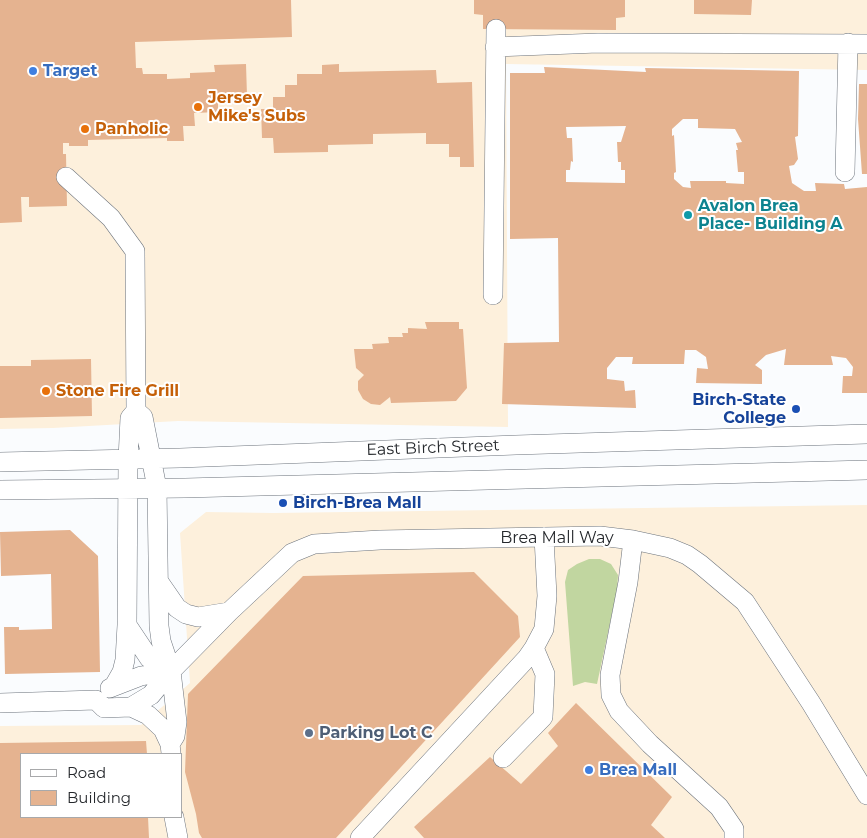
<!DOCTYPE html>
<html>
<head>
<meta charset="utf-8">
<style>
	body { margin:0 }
	#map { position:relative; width:867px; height:838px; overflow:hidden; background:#fafcfe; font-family:Montserrat,sans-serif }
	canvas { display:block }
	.legend { position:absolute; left:20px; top:753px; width:162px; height:65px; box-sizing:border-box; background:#fff; border:1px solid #a8a9ab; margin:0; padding:6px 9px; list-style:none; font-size:15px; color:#25282c }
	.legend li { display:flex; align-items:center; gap:10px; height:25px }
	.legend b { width:25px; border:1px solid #a8a9ab }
</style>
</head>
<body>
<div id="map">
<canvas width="867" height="838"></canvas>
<ul class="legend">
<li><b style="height:6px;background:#fff"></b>Road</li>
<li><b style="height:14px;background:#e5b390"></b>Building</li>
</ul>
</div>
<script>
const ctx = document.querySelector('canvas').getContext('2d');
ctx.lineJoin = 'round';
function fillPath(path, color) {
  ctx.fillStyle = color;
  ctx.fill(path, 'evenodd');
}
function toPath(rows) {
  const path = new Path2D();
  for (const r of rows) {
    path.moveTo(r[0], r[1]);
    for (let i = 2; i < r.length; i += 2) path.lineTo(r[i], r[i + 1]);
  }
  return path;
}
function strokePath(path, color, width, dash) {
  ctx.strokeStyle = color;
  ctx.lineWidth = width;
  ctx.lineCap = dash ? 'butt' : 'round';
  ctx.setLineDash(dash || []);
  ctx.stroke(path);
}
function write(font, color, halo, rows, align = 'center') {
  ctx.font = font + ' Montserrat,sans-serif';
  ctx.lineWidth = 4;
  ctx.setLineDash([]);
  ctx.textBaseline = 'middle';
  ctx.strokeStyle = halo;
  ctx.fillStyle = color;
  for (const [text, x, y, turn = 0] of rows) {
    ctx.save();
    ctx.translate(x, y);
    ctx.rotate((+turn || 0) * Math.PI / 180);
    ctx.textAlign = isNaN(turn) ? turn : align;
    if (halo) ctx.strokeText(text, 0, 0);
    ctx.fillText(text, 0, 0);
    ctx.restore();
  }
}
fillPath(toPath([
	[0,0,867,0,867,70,506,64,508,427,178,421,53,428,0,429],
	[867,505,867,838,0,838,0,726,141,725,190,683,180,533,206,512,273,513],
	[21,754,181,754,181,817,21,817]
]), '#fdf0dc');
fillPath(toPath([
	[589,559,600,559,611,564,618,575,617,590,597,684,585,682,573,686,565,582,568,570,577,564]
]), '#c1d6a0');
fillPath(toPath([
	[0,0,291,0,292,37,135,42,136,68,142,68,143,74,167,74,167,79,190,78,190,73,215,72,214,65,246,64,247,96,218,97,218,112,194,113,195,126,183,126,184,141,167,141,167,138,88,140,88,146,69,146,69,143,63,143,63,154,66,154,67,206,29,207,29,197,21,197,22,222,0,223],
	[474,0,625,0,625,17,616,18,616,30,483,29,483,15,474,14],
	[694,0,752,0,751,15,694,14],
	[339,64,339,72,436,70,437,83,472,82,474,167,460,167,460,157,449,157,449,144,426,144,426,133,373,134,373,144,328,145,328,152,274,153,273,138,262,138,261,109,273,109,273,97,285,97,285,85,297,85,297,74,322,74,322,65],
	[544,67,646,72,645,68,799,71,798,136,795,137,798,159,794,165,789,166,792,183,804,191,816,191,815,183,844,184,845,189,867,187,867,393,842,393,843,376,852,376,853,367,846,358,831,356,833,365,784,365,786,349,766,355,755,365,762,370,762,384,696,383,697,368,708,369,706,357,696,350,685,350,684,364,632,364,633,357,616,357,607,368,607,379,624,381,625,391,635,390,636,408,502,404,504,343,559,342,558,238,510,239,510,73,545,73],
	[683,119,698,119,698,128,735,129,742,142,736,143,738,150,736,150,738,172,744,172,744,184,726,183,726,181,690,181,691,188,683,187,674,179,674,173,676,172,674,135,672,136,672,129],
	[626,126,621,142,617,142,618,162,621,162,621,170,625,170,625,183,566,182,566,170,570,170,571,161,573,162,572,138,567,138,566,127],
	[859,84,867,84,867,174,862,174,858,119],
	[425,322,459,322,459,329,463,329,467,388,456,401,391,403,390,397,380,405,371,404,363,399,358,390,358,381,364,375,356,368,354,349,373,349,372,344,389,343,388,337,403,337,402,333,408,333,408,328,427,329],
	[91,359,92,416,0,418,0,366,31,366,31,360],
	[70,530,98,556,100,672,5,674,4,627,19,627,19,630,52,629,51,574,1,576,0,532],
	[474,572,518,616,520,637,336,838,202,838,199,833,196,814,185,772,188,694,303,576],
	[576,703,672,797,651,825,665,838,424,838,414,827,490,757,521,784,558,746,548,733],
	[146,741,147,754,21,754,21,817,148,817,149,838,0,838,0,743]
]), '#e5b390');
const minor = toPath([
	[495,47,598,43,867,44],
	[845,172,848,43],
	[66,177,111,218,135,251,136,411,130,418,128,459,127,625,125,660,122,672,114,686],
	[493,295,496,29],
	[136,411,143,417,157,488,159,626,161,641,171,671,177,722,175,736,170,744],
	[0,462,180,458,516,445,867,434],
	[0,490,185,488,867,470],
	[633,540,628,582,610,675,611,695,619,711,650,744,719,807,734,829,734,838],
	[159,582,177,608,186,614,198,617,229,612],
	[127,625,149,658,171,671],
	[110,688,141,676,171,671],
	[0,703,96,700,104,708,131,707,151,695,171,671,229,612,292,553,314,544,380,540,600,536,633,540,670,548,687,555,700,564,745,602,811,703,867,795],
	[131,707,148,715,163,729,170,744,171,753],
	[503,758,543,717,545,674,534,648],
	[174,817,178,838],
	[360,838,527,658,534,648,544,629,547,596,544,537]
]);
strokePath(minor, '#6d747d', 20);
strokePath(minor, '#fff', 19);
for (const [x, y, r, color] of [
	[33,71,5,"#3f7fe0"],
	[198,107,5,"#e8710a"],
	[85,129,5,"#e8710a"],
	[688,215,5,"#0f9aa8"],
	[46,391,5,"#e8710a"],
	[796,409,5,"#1a4fb4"],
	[283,503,5,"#1a4fb4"],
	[309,733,5,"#5c6f8a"],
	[589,770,5,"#3f7fe0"]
]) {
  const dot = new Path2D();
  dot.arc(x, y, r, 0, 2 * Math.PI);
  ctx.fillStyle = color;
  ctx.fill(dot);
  strokePath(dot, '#fff', 2);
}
write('bold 16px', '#366cbe', '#fff', [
	["Target",43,71],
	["Brea Mall",599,770]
], 'left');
write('bold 16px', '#c56008', '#fff', [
	["Jersey",208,98],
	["Mike's Subs",208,116],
	["Panholic",95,129],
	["Stone Fire Grill",56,391]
], 'left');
write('bold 16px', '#0d838f', '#fff', [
	["Avalon Brea",698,206],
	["Place- Building A",698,224]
], 'left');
write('bold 16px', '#164399', '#fff', [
	["Birch-State",786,400],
	["College",786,418],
	["Birch-Brea Mall",293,503,"left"]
], 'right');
write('16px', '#25282c', '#fff', [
	["East Birch Street",433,448,-2],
	["Brea Mall Way",557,538]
]);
write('bold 16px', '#4e5e75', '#fff', [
	["Parking Lot C",319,733]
], 'left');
</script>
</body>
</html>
